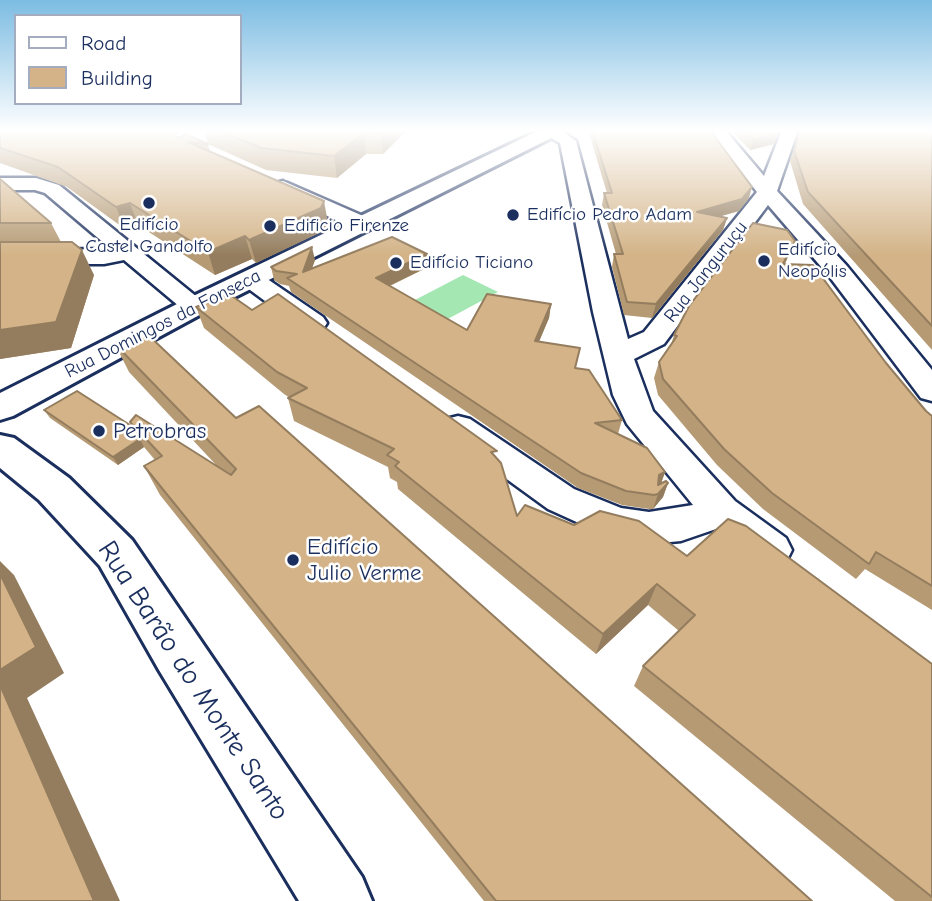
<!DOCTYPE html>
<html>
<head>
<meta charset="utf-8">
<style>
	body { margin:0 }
	#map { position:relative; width:932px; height:901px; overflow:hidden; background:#fff; font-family:"Comic Neue",sans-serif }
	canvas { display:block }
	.legend { position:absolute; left:14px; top:14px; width:228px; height:91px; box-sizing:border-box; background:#fff; border:2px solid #a4acbf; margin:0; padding:9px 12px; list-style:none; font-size:21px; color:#1b2f5e }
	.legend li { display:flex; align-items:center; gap:14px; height:35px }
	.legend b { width:35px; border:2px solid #a4acbf }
</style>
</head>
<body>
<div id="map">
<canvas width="932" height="901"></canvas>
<ul class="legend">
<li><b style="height:9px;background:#fff"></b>Road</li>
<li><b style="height:19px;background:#d3b387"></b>Building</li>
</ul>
</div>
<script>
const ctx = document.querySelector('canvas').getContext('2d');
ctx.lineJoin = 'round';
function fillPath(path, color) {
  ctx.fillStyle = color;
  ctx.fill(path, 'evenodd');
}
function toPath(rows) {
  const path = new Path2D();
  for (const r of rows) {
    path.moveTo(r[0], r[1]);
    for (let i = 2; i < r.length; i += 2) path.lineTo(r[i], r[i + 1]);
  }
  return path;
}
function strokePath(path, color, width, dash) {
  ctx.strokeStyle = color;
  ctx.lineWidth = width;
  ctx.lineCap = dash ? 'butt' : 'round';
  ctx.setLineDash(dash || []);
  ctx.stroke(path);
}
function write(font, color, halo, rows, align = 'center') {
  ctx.font = font + ' "Comic Neue",sans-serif';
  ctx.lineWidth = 5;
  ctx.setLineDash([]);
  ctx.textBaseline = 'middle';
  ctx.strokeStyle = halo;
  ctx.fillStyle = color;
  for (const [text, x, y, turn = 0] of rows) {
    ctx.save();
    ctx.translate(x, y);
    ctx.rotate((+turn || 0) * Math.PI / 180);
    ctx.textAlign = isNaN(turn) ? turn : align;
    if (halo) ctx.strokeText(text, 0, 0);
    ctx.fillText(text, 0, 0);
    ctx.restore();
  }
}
fillPath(toPath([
	[463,275,498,292,444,321,411,302]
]), '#a4e7b2');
const street = toPath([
	[543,130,560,130,576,141,628,339,644,332,757,192,709,130,725,130,764,176,782,130,798,130,777,191,847,266,932,370,932,401,921,398,829,276,768,205,664,344,634,359,653,411,735,501,786,538,792,550,786,562,772,567,758,562,716,529,681,541,649,544,603,534,548,509,446,435,441,427,446,419,458,416,470,419,574,489,621,508,649,512,693,505,627,424,613,395,593,312,560,143,544,134,543,130],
	[0,178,36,178,59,185,208,306,204,312,195,314,186,312,124,260,104,264,0,264,0,250,111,249,45,193,35,190,0,190,0,178],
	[283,181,370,219,373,224,370,229,362,230,354,229,276,191,273,187,276,183,283,181],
	[251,272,260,274,323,317,327,323,323,329,313,331,303,329,242,284,239,279,242,274,251,272]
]);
const secondary = toPath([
	[540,130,562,130,559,134,205,312,13,416,0,420,0,393,185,300,540,130],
	[0,435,14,438,69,478,132,540,362,877,372,901,299,901,159,670,100,566,39,500,0,468,0,435]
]);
strokePath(street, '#1b2f5e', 5);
strokePath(secondary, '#1b2f5e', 6);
fillPath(street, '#fff');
fillPath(secondary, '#fff');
fillPath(toPath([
	[0,130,179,138,208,144,210,152,328,223,325,230,256,263,252,259,215,275,138,225,125,229,67,187,0,163],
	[204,130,407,130,383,154,366,154,337,178,266,170,208,144],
	[588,130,716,130,714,136,749,198,739,211,719,216,727,218,723,230,652,318,624,315,612,267,614,254,616,254,602,205,604,193,607,193],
	[731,130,780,130,774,144,750,150],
	[800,130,932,130,932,350,803,204,790,161],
	[0,179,51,223,61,242,94,275,71,348,0,359],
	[795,241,785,264,886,363,926,411,932,416,932,610,865,569,856,579,763,509,717,465,658,395,654,378,659,362,671,345,674,335],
	[427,254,428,267,390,286,467,330,551,304,549,318,539,342,576,368,622,420,618,434,665,472,661,484,668,483,663,497,653,509,649,509,622,505,578,488,291,292,289,286,280,284,274,280,271,267,315,260,312,268],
	[196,307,252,310,497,459,517,516,574,525,687,556,932,664,932,901,895,901,634,686,643,666,679,631,648,605,596,654,398,489,397,482,390,478,388,467,294,421,288,398,290,398,284,394,204,328],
	[115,344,236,418,812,901,484,901,160,495,144,466,155,460,144,447,118,465,50,418,44,410,133,427,130,422,218,467,129,372]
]), '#b59a74');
fillPath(toPath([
	[384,130,407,130,383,154,381,133],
	[780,130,774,144,750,150,754,140],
	[364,133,366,154,337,178,334,156],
	[752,187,749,198,739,211,694,224,697,212],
	[324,201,328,223,325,230,256,263,249,240],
	[130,203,138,225,125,229,116,207],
	[727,218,723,230,652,318,656,304],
	[245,236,252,259,215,275,208,252],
	[312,247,315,260,306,285,303,272],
	[82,250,94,275,71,348,0,359,0,330],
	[427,254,428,267,378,291,376,278],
	[551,304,549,318,533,355,535,341],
	[140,439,144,447,118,465,113,457],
	[665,472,660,486,654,490,659,475],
	[668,483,663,497,653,509,658,494],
	[0,561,14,575,64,673,27,698,120,901,94,901,0,685],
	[657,584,648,605,596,654,603,634]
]), '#947d5e');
const building = toPath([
	[0,130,173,130,177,132,175,136,178,138,186,134,208,144,188,142,324,201,321,208,249,240,245,236,208,252,130,203,116,207,58,167,0,148,0,130],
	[218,130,384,130,381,133,364,133,334,156,261,148,218,130],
	[592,130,716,130,712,133,752,187,742,199,697,212,727,218,656,304,627,302,614,254,623,254,604,193,612,193,592,130],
	[744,130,779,130,777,134,754,140,744,130],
	[800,130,932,130,932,326,808,192,794,151,800,130],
	[0,179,51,223,0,223,0,179],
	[753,223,787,230,795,241,783,264,813,265,886,363,926,411,932,416,932,586,876,552,869,564,772,493,724,449,663,379,659,362,677,336,674,335,689,306,753,223],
	[392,237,427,254,376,278,467,330,487,294,551,304,535,341,580,348,575,368,589,370,622,420,595,423,647,448,665,472,659,475,658,485,666,481,668,483,658,494,654,495,626,491,581,473,287,278,297,274,276,271,271,267,312,247,303,272,392,237],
	[0,242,72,242,82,250,56,322,0,330,0,242],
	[229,294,252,310,278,294,497,451,491,452,501,463,517,516,525,505,574,525,600,511,639,521,687,556,728,519,746,526,932,664,932,897,643,666,695,615,657,584,603,634,395,466,399,462,387,455,394,449,288,398,307,388,277,372,196,307,229,294],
	[145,332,236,418,259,406,812,901,496,901,144,466,162,456,130,422,136,415,231,475,236,469,115,344,145,332],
	[77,391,133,427,140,439,113,457,44,410,77,391],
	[0,574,36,647,0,670,0,574],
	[0,685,94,901,0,901,0,685]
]);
fillPath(building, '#d3b387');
strokePath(building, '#947d5e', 2);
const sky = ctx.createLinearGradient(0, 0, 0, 256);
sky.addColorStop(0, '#7cbce2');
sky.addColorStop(0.51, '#fff');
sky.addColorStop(1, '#ffffff00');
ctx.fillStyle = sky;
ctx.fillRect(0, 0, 932, 256);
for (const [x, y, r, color] of [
	[149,203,7,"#1b2f5e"],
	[513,215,7,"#1b2f5e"],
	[270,226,7,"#1b2f5e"],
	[764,261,7,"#1b2f5e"],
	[396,263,7,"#1b2f5e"],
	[99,431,7,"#1b2f5e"],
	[293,560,7,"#1b2f5e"]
]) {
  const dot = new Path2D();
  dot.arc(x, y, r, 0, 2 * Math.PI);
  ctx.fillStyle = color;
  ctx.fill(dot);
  strokePath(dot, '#fff', 2.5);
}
write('19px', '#1b2f5e', '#fff', [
	["Edifício Pedro Adam",527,215],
	["Edifício",149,225,"center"],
	["Castel Gandolfo",149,247,"center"],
	["Edificio Firenze",284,226],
	["Edifício",778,250],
	["Neopólis",778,272],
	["Edifício Ticiano",410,263]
], 'left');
write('19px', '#1b2f5e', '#fff', [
	["Rua Janguruçu",706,272,-52],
	["Rua Domingos da Fonseca",163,324,-27]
]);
write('23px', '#1b2f5e', '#fff', [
	["Petrobras",113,431],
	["Edifício",307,547],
	["Julio Verme",307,573]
], 'left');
write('28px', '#1b2f5e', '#fff', [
	["Rua Barão do Monte Santo",193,681,57]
]);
</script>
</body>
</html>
